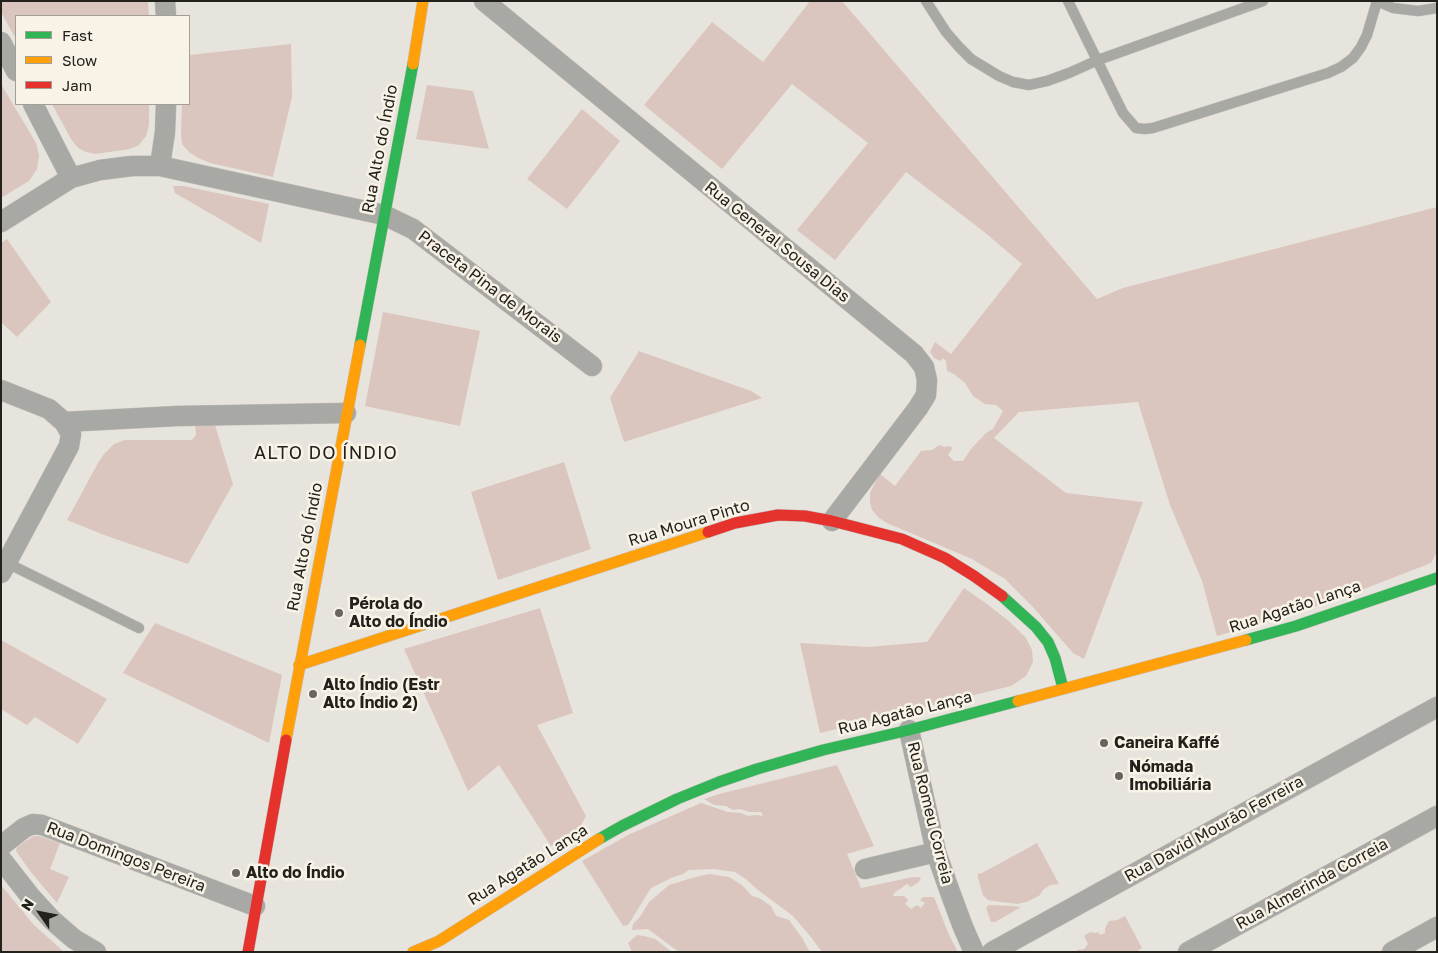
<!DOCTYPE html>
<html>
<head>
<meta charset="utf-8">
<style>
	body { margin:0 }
	#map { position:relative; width:1438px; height:953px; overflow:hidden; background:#e7e4dd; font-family:"Golos Text",sans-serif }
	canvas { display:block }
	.frame { position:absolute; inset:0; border:2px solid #23211c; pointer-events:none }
	.legend { position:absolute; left:15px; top:15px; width:175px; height:90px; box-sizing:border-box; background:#f8f3e6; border:1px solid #a39f95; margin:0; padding:6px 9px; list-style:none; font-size:15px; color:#23211c }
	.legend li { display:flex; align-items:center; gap:10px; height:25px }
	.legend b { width:25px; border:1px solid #a39f95 }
	.north { position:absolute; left:15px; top:888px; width:50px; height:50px; -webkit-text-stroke:4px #f8f3e6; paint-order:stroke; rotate:303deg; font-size:14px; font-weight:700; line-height:20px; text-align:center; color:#23211c }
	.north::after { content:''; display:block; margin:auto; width:18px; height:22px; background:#23211c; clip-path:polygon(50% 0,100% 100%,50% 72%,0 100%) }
</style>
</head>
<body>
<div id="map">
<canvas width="1438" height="953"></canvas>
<div class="frame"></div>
<ul class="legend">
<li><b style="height:6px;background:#30b455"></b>Fast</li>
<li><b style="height:6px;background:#ff9f0a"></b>Slow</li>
<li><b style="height:6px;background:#e5322d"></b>Jam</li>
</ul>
<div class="north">N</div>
</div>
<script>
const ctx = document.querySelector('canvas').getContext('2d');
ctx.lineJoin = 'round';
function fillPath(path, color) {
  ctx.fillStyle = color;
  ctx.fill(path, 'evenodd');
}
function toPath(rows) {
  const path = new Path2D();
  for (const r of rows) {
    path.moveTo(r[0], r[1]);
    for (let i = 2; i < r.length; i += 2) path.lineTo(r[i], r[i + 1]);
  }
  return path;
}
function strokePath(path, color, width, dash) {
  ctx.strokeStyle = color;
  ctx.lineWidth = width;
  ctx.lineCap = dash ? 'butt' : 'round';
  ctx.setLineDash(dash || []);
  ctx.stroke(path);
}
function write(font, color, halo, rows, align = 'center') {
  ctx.font = font + ' "Golos Text",sans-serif';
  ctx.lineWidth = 5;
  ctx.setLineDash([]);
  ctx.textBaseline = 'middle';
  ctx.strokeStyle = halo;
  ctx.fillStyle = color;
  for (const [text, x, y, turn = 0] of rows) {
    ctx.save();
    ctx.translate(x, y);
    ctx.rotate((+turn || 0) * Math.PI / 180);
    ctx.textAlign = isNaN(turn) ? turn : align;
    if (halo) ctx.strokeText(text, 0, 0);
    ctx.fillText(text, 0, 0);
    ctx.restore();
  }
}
fillPath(toPath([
	[1,1,148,1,149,16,16,16,16,39,1,12],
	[810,1,842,1,1097,299,1123,288,1437,207,1437,552,1431,563,1356,592,1290,615,1217,636,1202,581,1170,505,1138,402,1019,412,994,438,1066,493,1143,502,1084,659,1073,653,1032,606,1005,579,972,559,887,523,879,518,872,510,870,502,870,493,874,485,880,474,895,486,921,451,932,450,939,445,944,447,951,446,952,449,948,455,954,461,963,461,971,449,986,433,993,429,1003,411,996,405,985,404,973,396,965,383,954,374,947,371,946,361,943,358,940,361,934,358,930,352,935,342,951,354,1022,264,983,231,906,172,835,260,797,230,868,143,792,84,722,169,644,105,712,22,763,62],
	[291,44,292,97,273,177,210,163,198,158,189,152,182,144,181,134,182,104,189,104,189,55],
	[1,84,36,143,39,155,37,169,29,181,1,198],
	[427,85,473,91,489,149,416,139],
	[52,104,149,104,149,125,146,136,139,145,130,149,95,154,86,152,78,148,71,139],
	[582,109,620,141,567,209,527,179],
	[173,186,184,186,269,204,261,243,175,193],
	[7,239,51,302,17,337,1,322,1,243],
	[383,312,480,331,460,426,365,406],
	[639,351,751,391,762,398,624,442,610,398],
	[195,422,214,422,233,484,188,564,104,535,67,520,98,463,104,454,114,444,125,440,192,440,196,435],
	[564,462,591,549,498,580,471,492],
	[964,588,987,604,1010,622,1026,638,1032,650,1033,662,1026,676,1011,686,820,733,800,643,867,647,927,642],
	[540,608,573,713,537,725,586,816,580,827,551,846,499,765,468,791,404,649],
	[155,623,282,675,269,743,123,673],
	[1,640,107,699,78,744,35,717,27,725,1,709],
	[837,765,874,846,847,854,861,888,913,877,921,877,919,882,911,887,907,884,900,889,895,892,893,896,904,896,908,900,905,904,911,909,917,905,921,908,925,903,920,900,923,897,934,897,949,935,958,952,822,952,810,936,793,916,758,890,747,880,735,872,714,869,689,870,683,874,671,878,651,888,628,925,623,926,582,861,630,834,701,803,728,812,741,813,748,816,755,815,763,816,761,812,749,812,740,809,733,810,726,806,714,805,704,799,719,794],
	[34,836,39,836,60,843,50,869,69,877,57,903,30,871,16,851,17,847,27,840],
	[1037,843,1059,884,1050,885,1043,890,1039,896,1026,902,1018,904,993,901,988,900,983,895,978,878,978,874,982,873],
	[709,874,729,877,742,885,752,896,759,898,771,906,776,916,789,920,803,939,808,949,811,952,679,952,648,929,632,930,633,924,640,917,649,902,669,885,692,878],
	[1,885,33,924,64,952,1,952],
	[989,905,1012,906,1021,907,995,922,991,922,986,908],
	[1125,916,1142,948,1136,952,1078,952,1077,950,1084,949,1088,944,1084,936,1090,932,1095,933,1098,932,1100,935,1105,933,1105,928,1109,921,1117,920],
	[637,935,644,936,655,939,672,952,632,952,628,943]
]), '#dac6be');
const lane = toPath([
	[926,1,946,32,959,47,971,59,999,76,1013,82,1029,85,1047,81,1069,73,1098,60,1263,1],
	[1068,1,1123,113,1136,128,1144,129,1153,128,1328,73,1341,67,1353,58,1361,47,1367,35,1377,1],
	[1377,1,1393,8,1418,11,1437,8],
	[7,563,139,628]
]);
const street = toPath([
	[165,1,166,16],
	[484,1,914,354,924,367,927,380,926,395,918,408,832,521],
	[1,42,16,71],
	[33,104,71,178],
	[160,166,165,132,166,104],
	[1,222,71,178,100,170,132,166,160,166,384,215,413,229,592,366],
	[1,390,49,409,64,422,71,434,69,446,1,573],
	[64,422,177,416,346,413],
	[909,730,936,852,950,892,963,927,974,952],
	[1,846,24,828,33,824,42,825,255,906],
	[1,859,30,896,52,920,74,939,96,952],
	[865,869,936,852],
	[992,952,1437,707],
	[1188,952,1437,816],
	[1392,952,1437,927]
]);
const fast = toPath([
	[360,345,413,64],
	[1002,596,1036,627,1048,642,1055,658,1063,688],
	[1246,640,1296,626,1437,578],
	[599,839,622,826,677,799,719,782,757,769,823,750,909,730,1018,701]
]);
const slow = toPath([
	[413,64,423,1],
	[299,665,708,532],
	[1018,701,1246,640],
	[286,740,360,345],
	[413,952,439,941,599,839]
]);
const jam = toPath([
	[708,532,735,523,778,515,805,516,832,521,902,539,945,558,974,576,1002,596],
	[248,952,286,740]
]);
strokePath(lane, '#c3c0bb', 11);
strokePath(street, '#c3c0bb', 21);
strokePath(fast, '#c3c0bb', 12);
strokePath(slow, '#c3c0bb', 12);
strokePath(jam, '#c3c0bb', 12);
strokePath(lane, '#a8a8a5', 10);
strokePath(street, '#a8a8a5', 20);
strokePath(fast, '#30b455', 11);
strokePath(slow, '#ff9f0a', 11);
strokePath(jam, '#e5322d', 11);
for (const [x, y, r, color] of [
	[339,613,5,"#686560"],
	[313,694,5,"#686560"],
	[1104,743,5,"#686560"],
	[1119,776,5,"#686560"],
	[236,873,5,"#686560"]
]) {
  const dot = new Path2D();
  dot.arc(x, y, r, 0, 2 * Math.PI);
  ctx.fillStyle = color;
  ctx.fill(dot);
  strokePath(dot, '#f8f3e6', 2);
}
write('16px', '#23211c', '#f8f3e6', [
	["Rua Alto do Índio",380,149,-79],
	["Rua General Sousa Dias",777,242,39],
	["Praceta Pina de Morais",490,287,37],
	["Rua Moura Pinto",689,523,-17],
	["Rua Alto do Índio",305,547,-79],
	["Rua Agatão Lança",1295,607,-18],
	["Rua Agatão Lança",905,713,-14],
	["Rua Romeu Correia",930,813,76],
	["Rua David Mourão Ferreira",1214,829,-29],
	["Rua Domingos Pereira",126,857,21],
	["Rua Agatão Lança",528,865,-32],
	["Rua Almerinda Correia",1312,884,-29]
]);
write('bold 16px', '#23211c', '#f8f3e6', [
	["Pérola do",349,604],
	["Alto do Índio",349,622],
	["Alto Índio (Estr",323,685],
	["Alto Índio 2)",323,703],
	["Caneira Kaffé",1114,743],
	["Nómada",1129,767],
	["Imobiliária",1129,785],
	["Alto do Índio",246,873]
], 'left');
ctx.letterSpacing = '1px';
write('18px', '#23211c', '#f8f3e6', [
	["ALTO DO ÍNDIO",326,453]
]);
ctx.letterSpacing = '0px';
</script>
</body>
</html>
